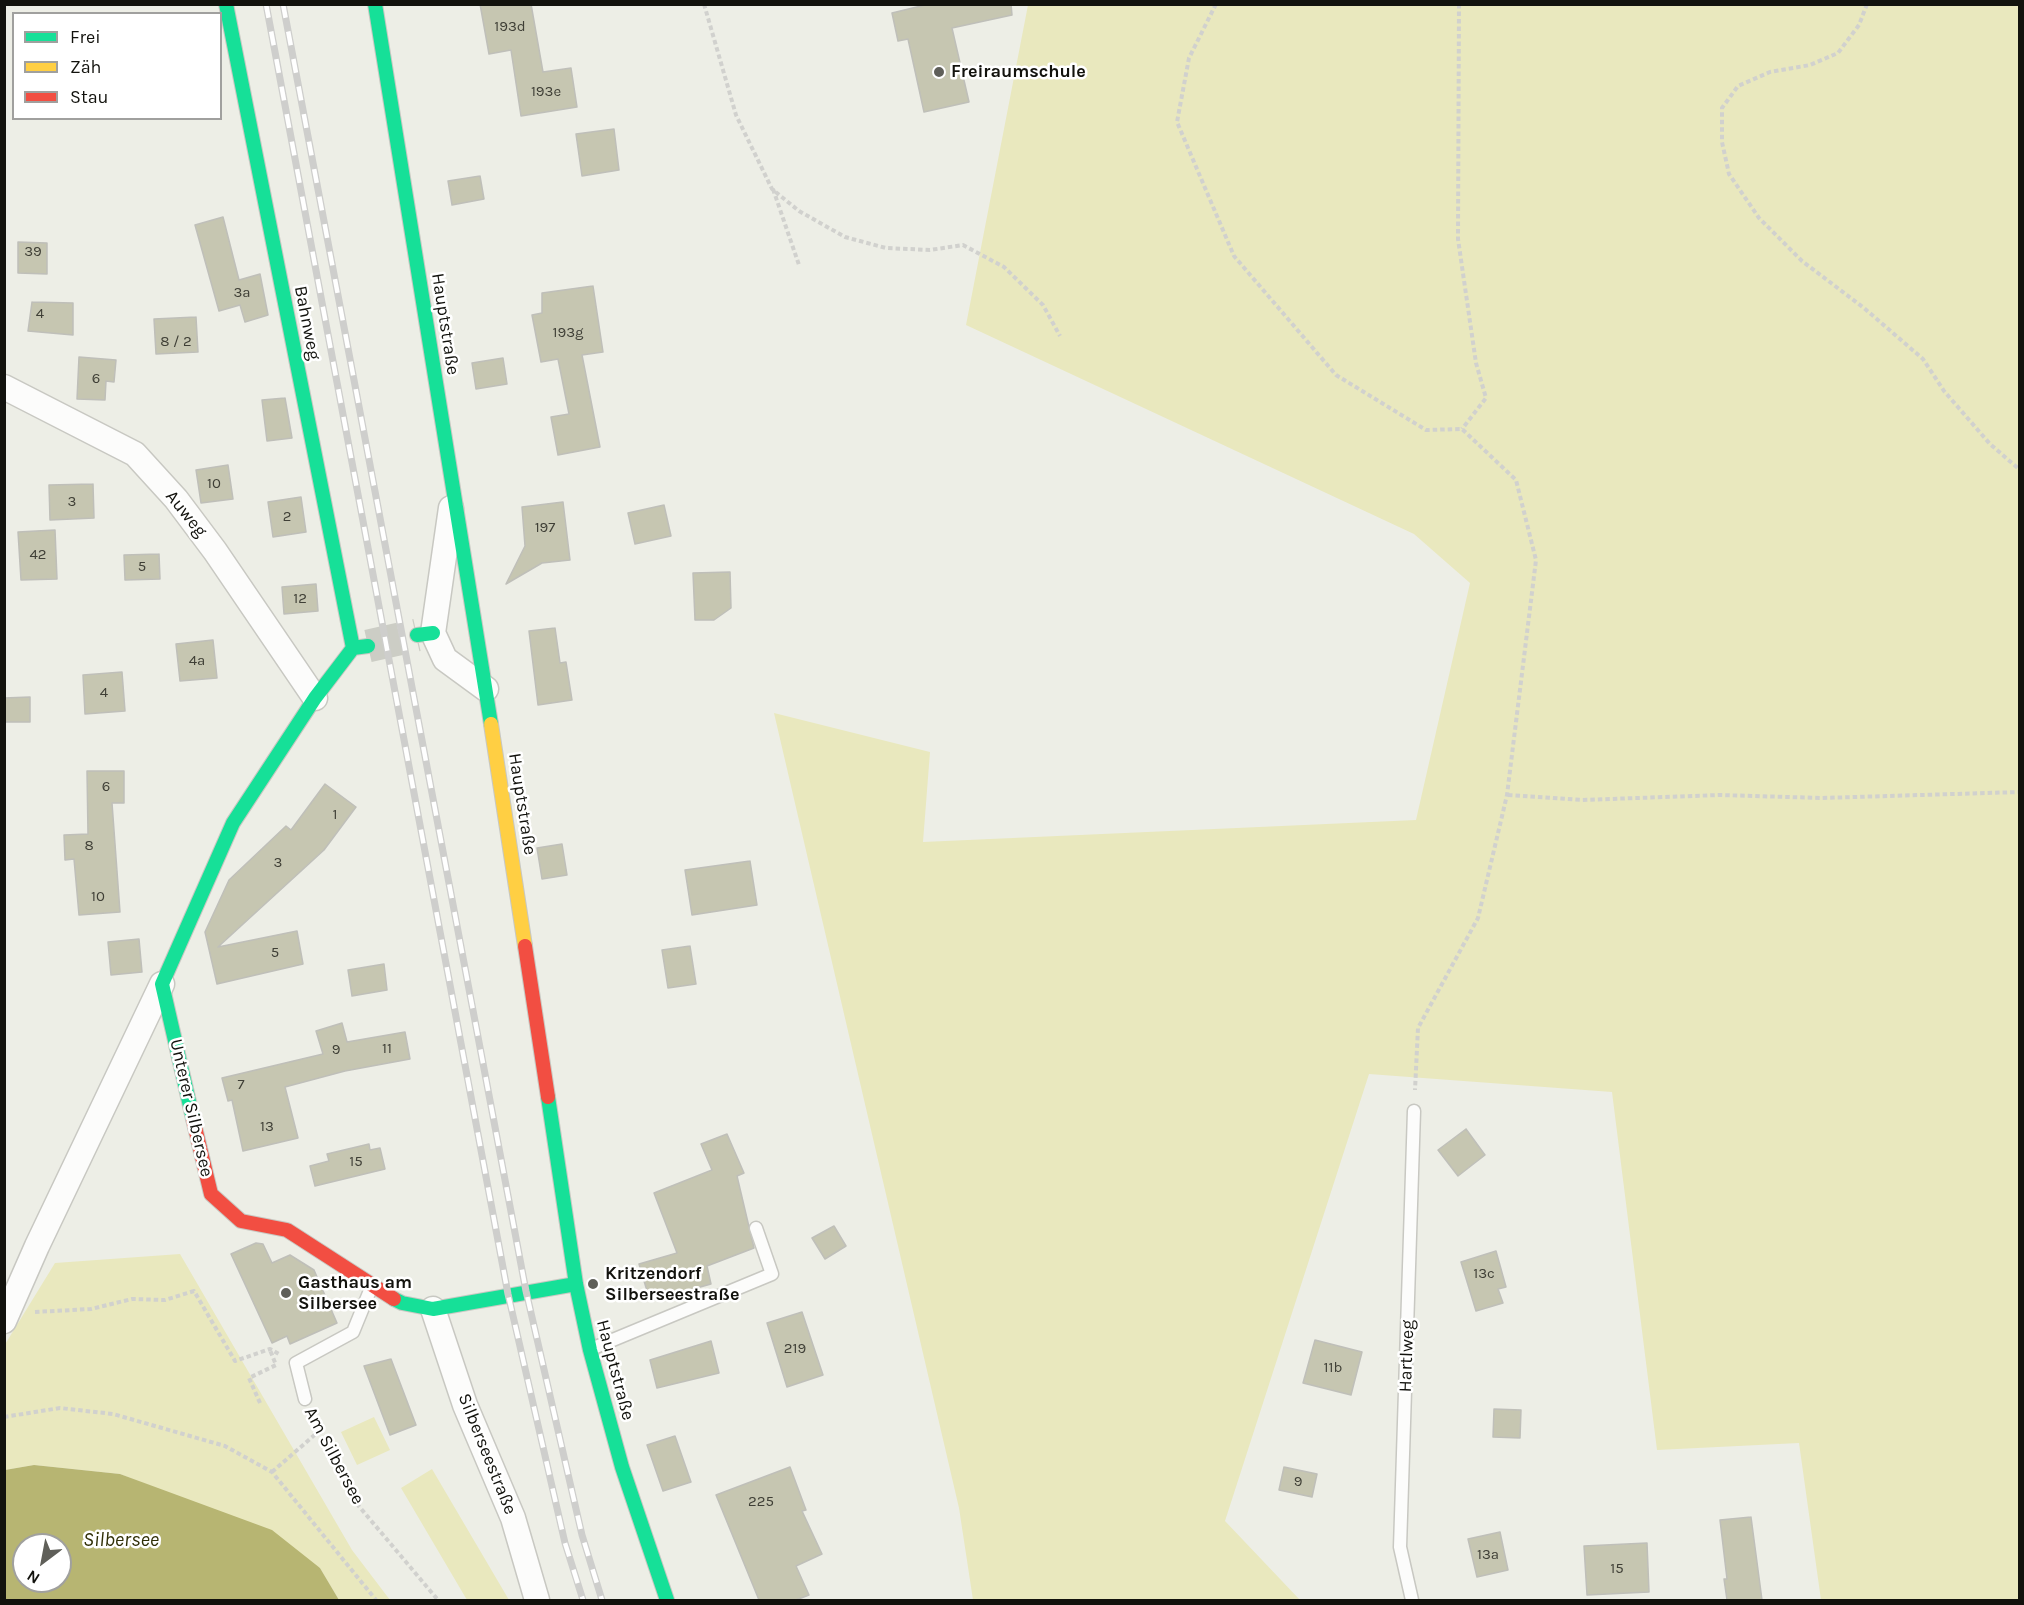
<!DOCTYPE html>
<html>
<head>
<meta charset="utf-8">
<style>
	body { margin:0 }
	#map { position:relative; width:2024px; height:1605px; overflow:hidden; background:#edeee6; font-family:Karla,sans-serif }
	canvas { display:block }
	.frame { position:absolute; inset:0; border:6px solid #12120d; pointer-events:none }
	.legend { position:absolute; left:12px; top:12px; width:210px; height:108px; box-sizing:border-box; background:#fff; border:2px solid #a0a09e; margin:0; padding:8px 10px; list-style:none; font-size:18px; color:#12120d }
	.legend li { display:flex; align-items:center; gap:12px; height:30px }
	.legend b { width:30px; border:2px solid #a0a09e }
	.north { position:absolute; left:12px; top:1533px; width:60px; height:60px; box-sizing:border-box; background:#fff; border:2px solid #a0a09e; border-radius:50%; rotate:212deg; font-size:16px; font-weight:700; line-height:24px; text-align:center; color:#12120d }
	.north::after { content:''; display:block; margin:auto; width:21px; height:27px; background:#5f5f59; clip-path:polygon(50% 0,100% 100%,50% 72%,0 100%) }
</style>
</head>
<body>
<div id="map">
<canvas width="2024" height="1605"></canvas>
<div class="frame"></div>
<ul class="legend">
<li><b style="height:8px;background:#16e098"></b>Frei</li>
<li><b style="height:8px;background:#ffcf43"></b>Zäh</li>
<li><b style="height:8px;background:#f24e42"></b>Stau</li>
</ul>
<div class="north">N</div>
</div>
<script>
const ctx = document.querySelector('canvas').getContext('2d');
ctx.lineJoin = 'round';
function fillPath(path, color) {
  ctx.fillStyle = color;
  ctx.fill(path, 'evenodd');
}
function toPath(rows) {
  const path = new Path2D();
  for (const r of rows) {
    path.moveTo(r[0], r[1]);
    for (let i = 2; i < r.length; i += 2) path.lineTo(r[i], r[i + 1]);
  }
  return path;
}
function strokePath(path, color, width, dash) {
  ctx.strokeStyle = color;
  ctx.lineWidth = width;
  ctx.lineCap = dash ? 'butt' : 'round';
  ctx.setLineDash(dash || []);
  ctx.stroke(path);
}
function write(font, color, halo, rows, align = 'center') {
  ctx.font = font + ' Karla,sans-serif';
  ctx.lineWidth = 5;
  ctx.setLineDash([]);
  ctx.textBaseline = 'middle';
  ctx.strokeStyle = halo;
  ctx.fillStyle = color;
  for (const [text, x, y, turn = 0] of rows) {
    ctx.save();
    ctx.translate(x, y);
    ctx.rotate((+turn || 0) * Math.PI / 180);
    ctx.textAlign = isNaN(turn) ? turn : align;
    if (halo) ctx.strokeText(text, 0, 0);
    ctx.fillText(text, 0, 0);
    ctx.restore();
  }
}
fillPath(toPath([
	[1028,5,2019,5,2019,1600,1821,1600,1799,1443,1657,1450,1612,1092,1369,1074,1225,1521,1300,1600,973,1600,959,1508,774,713,930,752,923,842,1416,820,1470,583,1414,534,966,325],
	[180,1254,352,1550,390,1600,339,1600,320,1568,189,1501,120,1474,34,1465,5,1470,4,1346,55,1263],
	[374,1417,390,1450,357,1465,341,1432],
	[432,1469,509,1600,467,1600,401,1488]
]), '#e9e8be');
fillPath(toPath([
	[34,1465,120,1474,272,1530,320,1568,339,1600,5,1600,5,1470],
	[24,1545,60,1545,60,1581,24,1581]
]), '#b7b572');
const building = toPath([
	[480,4,531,4,543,72,571,68,577,107,521,116,511,50,489,54,480,4],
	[929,4,1011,4,1012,15,952,28,969,102,924,112,908,39,898,41,892,13,929,4],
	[614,129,619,170,582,176,576,134,614,129],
	[480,176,484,199,452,205,448,181,480,176],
	[223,217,239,280,260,274,268,315,245,322,240,305,219,311,195,225,223,217],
	[18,242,47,243,47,274,18,273,18,242],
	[593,286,603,352,582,355,600,447,558,455,551,417,569,414,558,359,541,362,532,315,542,313,542,293,593,286],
	[32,302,73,303,73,335,28,331,32,302],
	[196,317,198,352,156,354,154,319,196,317],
	[79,357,116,360,114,382,106,381,105,400,77,399,79,357],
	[503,358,507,384,476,389,472,363,503,358],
	[285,398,292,438,267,441,262,400,285,398],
	[228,465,233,499,201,503,196,470,228,465],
	[93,484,94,518,50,520,49,485,93,484],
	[301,497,306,532,273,537,268,502,301,497],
	[563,502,570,560,542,563,506,584,525,546,522,507,563,502],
	[664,505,671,536,635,544,628,513,664,505],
	[55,530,57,579,21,580,18,532,55,530],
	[159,554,160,579,125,580,124,555,159,554],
	[730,572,731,608,714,620,695,620,693,573,730,572],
	[316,584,318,611,284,614,282,587,316,584],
	[555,628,560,663,566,662,572,700,538,705,529,631,555,628],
	[213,640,217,678,180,681,176,644,213,640],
	[122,672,125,711,85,714,83,675,122,672],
	[30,697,30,722,4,722,4,698,30,697],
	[87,771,124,771,124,803,112,803,120,912,79,915,74,859,65,860,64,835,88,834,87,771],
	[325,784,356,807,324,850,218,947,297,931,303,964,217,984,205,932,229,880,286,826,291,830,325,784],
	[562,844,567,875,542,879,537,848,562,844],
	[750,861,757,905,692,915,685,870,750,861],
	[139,939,142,972,111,975,108,942,139,939],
	[690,946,696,984,668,988,662,950,690,946],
	[384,964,387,990,352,996,348,970,384,964],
	[342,1023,347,1042,405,1032,410,1059,345,1071,285,1087,298,1138,243,1151,232,1100,228,1101,222,1078,323,1054,316,1031,342,1023],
	[1466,1129,1485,1155,1458,1176,1438,1150,1466,1129],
	[727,1134,744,1173,737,1176,754,1248,707,1266,711,1284,650,1301,639,1264,677,1253,654,1193,712,1170,701,1144,727,1134],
	[369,1144,370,1150,380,1148,385,1169,315,1186,310,1166,329,1161,327,1154,369,1144],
	[834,1226,846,1246,825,1259,812,1238,834,1226],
	[256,1243,263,1244,272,1263,290,1255,314,1270,337,1323,290,1344,287,1336,272,1343,231,1254,256,1243],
	[1496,1251,1506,1287,1498,1289,1503,1303,1476,1311,1461,1262,1496,1251],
	[802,1312,823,1375,787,1387,767,1323,802,1312],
	[1315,1340,1362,1352,1351,1395,1303,1383,1315,1340],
	[711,1341,719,1373,657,1388,650,1360,711,1341],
	[391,1359,416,1425,390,1435,364,1366,391,1359],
	[1494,1409,1521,1410,1520,1438,1493,1437,1494,1409],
	[675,1436,691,1482,663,1491,647,1445,675,1436],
	[790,1467,806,1510,802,1511,822,1554,796,1566,809,1595,796,1600,759,1600,716,1495,790,1467],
	[1284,1467,1317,1474,1312,1497,1279,1490,1284,1467],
	[1751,1517,1762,1600,1727,1600,1724,1579,1727,1579,1720,1520,1751,1517],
	[1500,1532,1508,1570,1477,1577,1468,1539,1500,1532],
	[1647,1543,1649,1592,1587,1595,1584,1546,1647,1543]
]);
fillPath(building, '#c6c6b1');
strokePath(building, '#bfbfb9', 1.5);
strokePath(toPath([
	[368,646,417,635]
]), '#cccdc5', 33, [33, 16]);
const lane = toPath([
	[591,1349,772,1274,756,1228],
	[305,1399,296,1363,353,1332,371,1288],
	[1412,1600,1400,1547,1414,1111]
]);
const street = toPath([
	[4,387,135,454,176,499,215,551,315,698],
	[451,508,433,633,445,659,486,689],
	[433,1309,465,1405,513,1518,537,1600],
	[4,1321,37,1246,162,984]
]);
const fast = toPath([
	[226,4,353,648],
	[375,4,491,724],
	[417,635,433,633],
	[548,1097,576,1284,590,1350,622,1467,667,1600],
	[193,1119,162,984,233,823,315,698,353,648,368,646],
	[394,1299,402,1303,433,1309,576,1284]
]);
const slow = toPath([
	[491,724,525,946]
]);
const jam = toPath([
	[525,946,548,1097],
	[193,1119,211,1194,241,1221,287,1230,394,1299]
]);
strokePath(lane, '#c8c8c2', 15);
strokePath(street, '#c8c8c2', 27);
strokePath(fast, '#c8c8c2', 16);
strokePath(slow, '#c8c8c2', 16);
strokePath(jam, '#c8c8c2', 16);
strokePath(toPath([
	[704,4,736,115,772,189,799,211,845,237,886,248,930,250,963,245,1004,267,1043,305,1060,336],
	[1216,4,1189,58,1177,122,1234,256,1336,375,1426,430,1462,429,1516,480,1536,560,1507,795,1478,918,1418,1028,1415,1090],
	[1459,4,1458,239,1476,363,1486,398,1462,429],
	[1867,4,1859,25,1838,53,1810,65,1770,72,1738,86,1722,108,1722,142,1729,174,1759,218,1802,261,1864,308,1923,359,1944,391,1990,444,2020,470],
	[773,189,799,265],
	[1508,795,1582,800,1720,795,1822,798,2020,792],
	[35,1312,91,1309,132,1299,165,1300,194,1291,235,1361,270,1349,279,1354],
	[260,1403,249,1378,276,1365,270,1350],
	[4,1417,60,1408,113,1414,225,1446,272,1472,376,1600],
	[312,1417,352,1498,438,1600],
	[272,1472,318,1432]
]), '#d1d1ce', 4, [4.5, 3]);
strokePath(lane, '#fcfcfb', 12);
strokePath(street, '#fcfcfb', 24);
strokePath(fast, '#16e098', 14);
strokePath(slow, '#ffcf43', 14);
strokePath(jam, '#f24e42', 14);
const rail = toPath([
	[266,4,508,1294,565,1543,583,1600],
	[283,4,526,1291,582,1535,602,1600]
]);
strokePath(rail, '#cececc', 7);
strokePath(rail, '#fff', 4.5, [14]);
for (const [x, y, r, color] of [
	[939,72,6,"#5f5f59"],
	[593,1284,6,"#5f5f59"],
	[286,1293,6,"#5f5f59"]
]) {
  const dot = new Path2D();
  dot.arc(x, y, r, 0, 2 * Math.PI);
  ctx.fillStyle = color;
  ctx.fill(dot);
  strokePath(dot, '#fff', 2);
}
write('15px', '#3f3f36', null, [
	["193d",510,27],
	["193e",546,92],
	["39",33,252],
	["3a",242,293],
	["4",40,314],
	["193g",568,333],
	["8 / 2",176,342],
	["6",96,379],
	["10",214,484],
	["3",72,502],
	["2",287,517],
	["197",545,528],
	["42",38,555],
	["5",142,567],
	["12",300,599],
	["4a",197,661],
	["4",104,693],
	["6",106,787],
	["1",335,815],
	["8",89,846],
	["3",278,863],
	["10",98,897],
	["5",275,953],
	["11",387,1049],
	["9",336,1050],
	["7",241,1085],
	["13",267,1127],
	["15",356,1162],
	["13c",1484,1274],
	["219",795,1349],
	["11b",1333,1368],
	["9",1298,1482],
	["225",761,1502],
	["13a",1488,1555],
	["15",1617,1569]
]);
write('bold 18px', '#12120d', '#fff', [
	["Freiraumschule",951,72],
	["Kritzendorf",605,1274],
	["Silberseestraße",605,1295],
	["Gasthaus am",298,1283],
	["Silbersee",298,1304]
], 'left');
write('18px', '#12120d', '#fff', [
	["Bahnweg",307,323,79],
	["Hauptstraße",445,324,81],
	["Auweg",186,514,51],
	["Hauptstraße",522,804,81],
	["Unterer Silbersee",191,1108,77],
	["Hartlweg",1407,1356,-88],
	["Hauptstraße",615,1370,75],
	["Silberseestraße",487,1454,68],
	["Am Silbersee",334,1456,62]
]);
write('italic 20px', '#302f06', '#fff', [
	["Silbersee",121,1540]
]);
</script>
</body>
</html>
